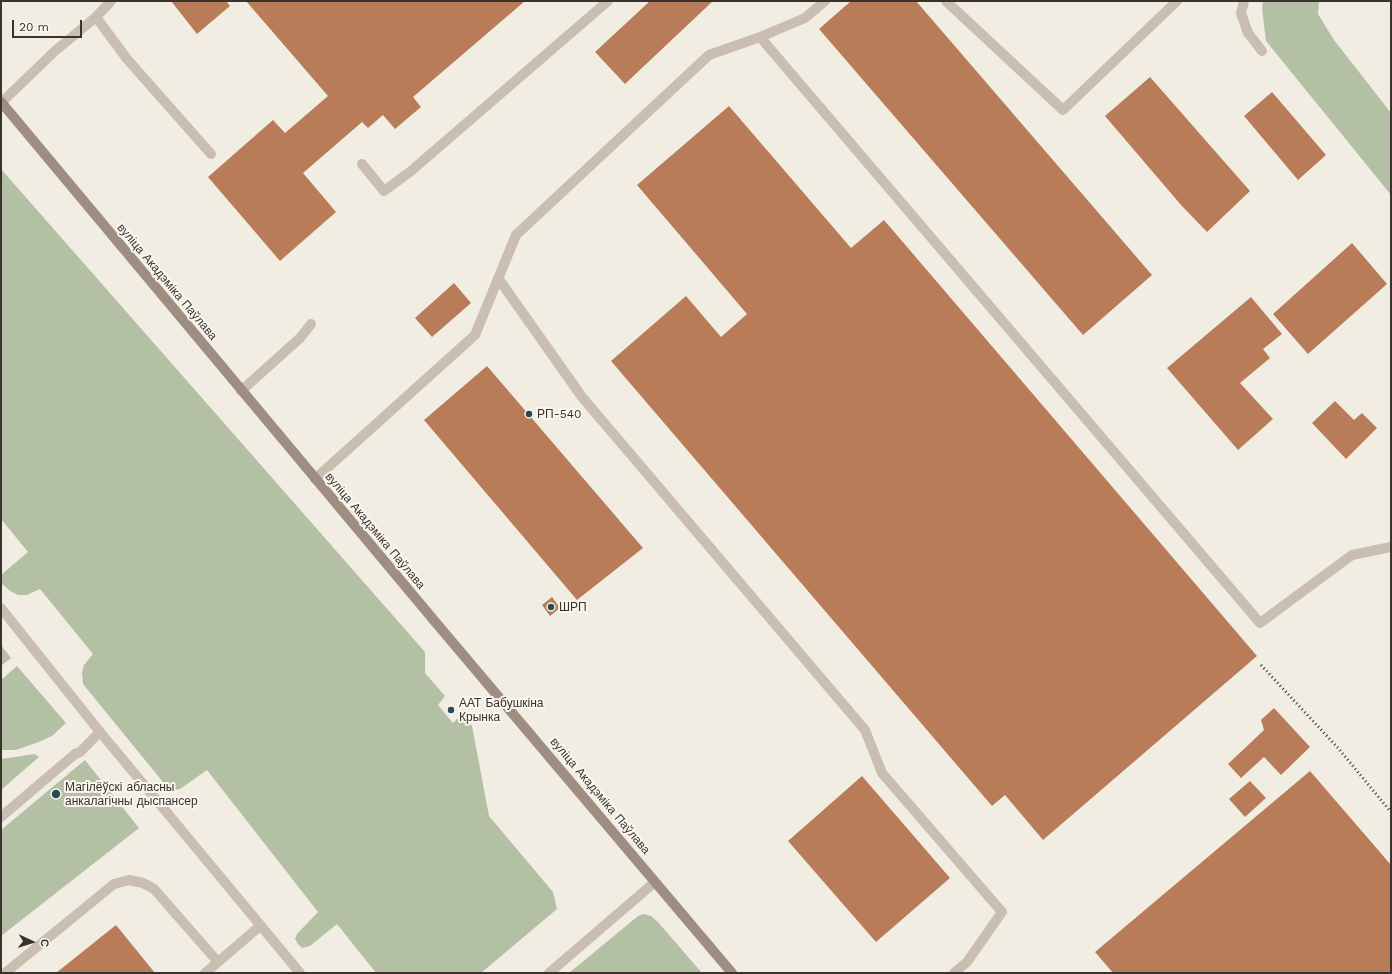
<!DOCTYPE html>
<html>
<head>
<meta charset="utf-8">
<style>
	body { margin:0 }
	#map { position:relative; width:1392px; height:974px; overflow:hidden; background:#f2ede3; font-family:"Work Sans",sans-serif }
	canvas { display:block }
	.frame { position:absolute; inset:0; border:2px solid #39322d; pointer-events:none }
	.north { position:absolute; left:12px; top:922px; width:40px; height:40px; -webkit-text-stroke:3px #f9f6ef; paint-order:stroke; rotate:94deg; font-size:11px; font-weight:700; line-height:16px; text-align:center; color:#39322d }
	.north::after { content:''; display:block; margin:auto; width:14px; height:18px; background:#39322d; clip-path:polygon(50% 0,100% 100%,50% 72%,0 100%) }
	.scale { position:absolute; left:12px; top:20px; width:70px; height:18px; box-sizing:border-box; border:2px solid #39322d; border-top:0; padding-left:5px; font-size:12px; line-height:14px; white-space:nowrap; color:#39322d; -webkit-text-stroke:3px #f9f6ef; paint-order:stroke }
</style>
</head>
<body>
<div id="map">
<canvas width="1392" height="974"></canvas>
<div class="frame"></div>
<div class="north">С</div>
<div class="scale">20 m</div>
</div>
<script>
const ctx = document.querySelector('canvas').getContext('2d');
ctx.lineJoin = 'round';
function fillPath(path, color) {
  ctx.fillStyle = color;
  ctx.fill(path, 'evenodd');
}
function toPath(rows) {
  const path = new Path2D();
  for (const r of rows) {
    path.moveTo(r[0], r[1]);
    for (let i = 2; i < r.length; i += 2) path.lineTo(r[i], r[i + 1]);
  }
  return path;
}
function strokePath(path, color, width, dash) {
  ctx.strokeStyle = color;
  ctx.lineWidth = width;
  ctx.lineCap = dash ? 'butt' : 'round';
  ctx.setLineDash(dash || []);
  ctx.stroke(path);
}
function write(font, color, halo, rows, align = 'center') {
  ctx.font = font + ' "Work Sans",sans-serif';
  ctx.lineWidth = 4;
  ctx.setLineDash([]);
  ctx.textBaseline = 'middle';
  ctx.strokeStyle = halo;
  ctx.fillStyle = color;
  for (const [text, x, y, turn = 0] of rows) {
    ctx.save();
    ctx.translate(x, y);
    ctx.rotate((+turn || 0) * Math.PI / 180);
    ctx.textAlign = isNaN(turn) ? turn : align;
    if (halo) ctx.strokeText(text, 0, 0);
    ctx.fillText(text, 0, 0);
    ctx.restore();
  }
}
fillPath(toPath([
	[1263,1,1319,1,1318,14,1334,40,1391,113,1391,195,1266,41,1262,8],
	[1,169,425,652,425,673,445,696,438,705,453,723,461,715,472,726,489,816,553,892,557,909,481,973,376,973,337,924,310,946,302,948,298,944,295,939,297,934,318,912,207,770,180,789,174,790,167,787,83,684,82,673,84,665,93,654,40,589,27,595,18,595,10,591,1,583,1,575,28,552,1,519],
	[1,645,11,658,1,666],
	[17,666,66,723,52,736,36,743,16,750,1,750,1,680],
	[35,754,39,757,1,790,1,759],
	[85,760,139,828,1,936,1,830],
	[643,914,651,916,657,921,702,973,569,973,638,916]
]), '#b3c0a4');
fillPath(toPath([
	[171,1,226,1,230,6,197,34],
	[246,1,525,1,413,97,421,107,395,129,383,115,368,128,362,122,303,173,336,212,280,261,208,177,273,120,285,133,328,96],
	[650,1,713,1,625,84,595,52],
	[851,1,916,1,1152,275,1083,335,819,29],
	[1150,77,1250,191,1207,232,1181,205,1105,116],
	[1272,92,1326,155,1298,180,1244,116],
	[729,106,851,248,884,220,1257,656,1043,840,1005,795,992,806,611,361,686,296,721,337,747,314,637,185],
	[1352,243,1387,284,1308,354,1273,314],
	[454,283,471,303,432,337,415,318],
	[1251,297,1282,334,1263,349,1270,358,1240,383,1273,419,1238,450,1167,368],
	[487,366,643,548,577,600,424,420],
	[1335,401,1354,420,1362,413,1377,428,1346,459,1312,423],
	[552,597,560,608,550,616,542,605],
	[1274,708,1310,747,1281,775,1264,757,1241,778,1228,764,1264,730,1261,720],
	[1310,771,1391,865,1391,973,1113,973,1095,952],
	[862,776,950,878,876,942,788,841],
	[1250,781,1266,798,1245,817,1229,799],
	[116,925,155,973,56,973]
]), '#b97c59');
strokePath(toPath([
	[946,1,1063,110,1177,1],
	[1244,1,1241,13,1248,33,1262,51],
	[96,17,127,59,211,154],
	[760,37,1260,623,1352,555,1391,547],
	[1,103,55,51,96,17,111,1],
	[362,164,384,191,411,171,608,1],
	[498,278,582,397,865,730,882,773,1002,912,967,962,954,973],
	[241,391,300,338,311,324],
	[315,479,475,335,516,235,709,55,760,37,805,18,825,1],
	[1,817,75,754,80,752,100,732],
	[5,973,114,884,129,880,143,883,154,889,218,962,260,926],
	[205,973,218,962]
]), '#c9beb0', 10);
strokePath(toPath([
	[1,608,100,732,300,973],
	[549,973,655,882]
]), '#c9beb0', 10);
strokePath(toPath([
	[1,102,437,624,732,973]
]), '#9d8e81', 10);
strokePath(toPath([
	[1261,665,1338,748,1391,812]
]), '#39322d', 3, [1, 3]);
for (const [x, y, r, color] of [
	[529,414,4,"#264d56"],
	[551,607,4,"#264d56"],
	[451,710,4,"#264d56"],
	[56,794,5,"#264d56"]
]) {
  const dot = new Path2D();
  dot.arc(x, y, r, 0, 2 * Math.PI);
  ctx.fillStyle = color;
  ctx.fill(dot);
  strokePath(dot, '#f9f6ef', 1.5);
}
write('12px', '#39322d', '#f9f6ef', [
	["вуліца Акадэміка Паўлава",167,282,50],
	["вуліца Акадэміка Паўлава",375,531,50],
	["вуліца Акадэміка Паўлава",600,796,50]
]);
write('12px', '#39322d', '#f9f6ef', [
	["РП-540",537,414],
	["ШРП",559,607],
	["ААТ Бабушкіна",459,703],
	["Крынка",459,717],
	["Магілёўскі абласны",65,787],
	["анкалагічны дыспансер",65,801]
], 'left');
</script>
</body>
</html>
